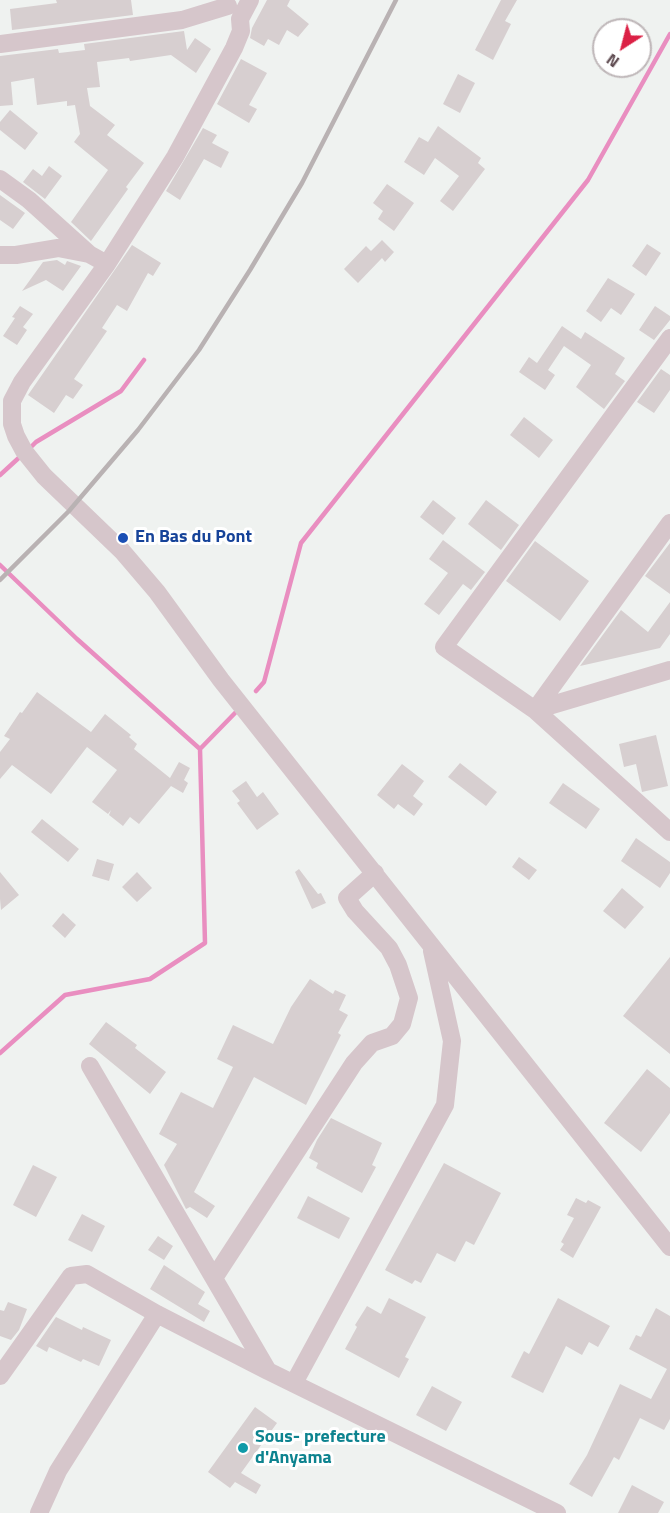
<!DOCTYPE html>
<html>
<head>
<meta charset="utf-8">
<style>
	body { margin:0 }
	#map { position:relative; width:670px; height:1513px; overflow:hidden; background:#eff2f0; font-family:"Titillium Web",sans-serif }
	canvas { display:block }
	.north { position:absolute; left:592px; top:18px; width:60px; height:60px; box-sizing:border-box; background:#fff; border:2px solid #beb6b8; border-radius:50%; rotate:216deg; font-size:16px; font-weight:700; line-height:24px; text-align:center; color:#5c484e }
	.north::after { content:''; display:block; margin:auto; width:21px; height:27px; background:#db2045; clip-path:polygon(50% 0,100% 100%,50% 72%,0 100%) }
</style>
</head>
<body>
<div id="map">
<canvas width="670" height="1513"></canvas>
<div class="north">N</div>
</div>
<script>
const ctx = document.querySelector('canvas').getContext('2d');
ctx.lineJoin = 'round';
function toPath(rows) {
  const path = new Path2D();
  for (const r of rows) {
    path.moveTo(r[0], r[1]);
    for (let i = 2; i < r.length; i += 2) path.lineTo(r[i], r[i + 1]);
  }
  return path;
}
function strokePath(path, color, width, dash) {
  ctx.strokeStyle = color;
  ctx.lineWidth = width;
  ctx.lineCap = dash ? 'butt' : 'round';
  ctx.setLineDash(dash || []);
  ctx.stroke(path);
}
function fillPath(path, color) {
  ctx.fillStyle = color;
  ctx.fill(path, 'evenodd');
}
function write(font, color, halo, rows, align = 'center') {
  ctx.font = font + ' "Titillium Web",sans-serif';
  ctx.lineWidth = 6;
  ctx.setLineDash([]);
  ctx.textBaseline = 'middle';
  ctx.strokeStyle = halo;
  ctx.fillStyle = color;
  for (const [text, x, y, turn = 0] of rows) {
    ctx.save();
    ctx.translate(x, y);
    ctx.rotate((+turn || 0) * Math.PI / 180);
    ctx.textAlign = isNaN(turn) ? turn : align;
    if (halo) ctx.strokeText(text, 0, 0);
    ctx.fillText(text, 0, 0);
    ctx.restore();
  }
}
strokePath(toPath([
	[29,449,36,442,121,391,144,360],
	[0,475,23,454],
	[0,565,77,639,200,749],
	[256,691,264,682,301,543,588,180,670,34],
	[0,1053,65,995,150,979,205,943,200,749,235,713]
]), '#e98ec0', 4.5);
fillPath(toPath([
	[56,0,131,0,133,15,12,30,10,9,57,3],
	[267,0,290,0,287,6,309,24,298,37,287,30,279,45,268,39,264,46,250,38,252,28],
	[501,0,517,0,505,21,511,24,493,60,475,50],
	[184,31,187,50,195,38,211,49,196,73,171,55,130,61,129,58,97,62,100,87,87,88,90,106,115,125,107,135,144,163,126,187,128,189,91,241,71,222,108,170,74,142,80,134,75,105,67,106,67,101,37,105,34,78,11,82,13,105,0,106,0,56,58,49,59,53,85,50,84,44],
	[241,59,267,73,249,105,257,109,249,123,217,104],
	[458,74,475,83,460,113,443,104],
	[10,110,38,133,25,150,0,130,0,122],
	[438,126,481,158,478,163,485,169,453,211,440,201,459,176,435,158,424,175,404,162,419,137,428,142],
	[203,128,217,135,212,143,229,152,221,168,204,159,180,200,166,191],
	[49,166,62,176,45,199,23,182,33,169,42,176],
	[387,184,414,203,394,231,378,219,383,211,373,203],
	[0,195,25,213,13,229,0,220],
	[382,240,394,252,385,262,382,258,358,283,344,269,366,246,371,251],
	[647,244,661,253,646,276,632,266],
	[132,245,161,263,153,276,148,273,127,311,117,305,102,328,107,331,74,379,83,385,73,399,66,395,54,413,28,395],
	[57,260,65,265,67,261,81,266,63,291,46,280,22,291,43,262],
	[608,278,635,294,621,315,611,308,601,322,586,311],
	[20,306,33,314,23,327,27,330,17,345,3,336,15,318,12,317],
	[655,306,670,316,670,320,654,340,639,330],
	[562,326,581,339,585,332,625,358,615,374,625,381,604,409,576,387,591,365,564,346,548,370,555,375,545,390,519,372,529,357,537,363],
	[661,369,670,375,670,390,654,413,637,402],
	[524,417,553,440,539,458,510,435],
	[433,500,456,518,443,535,420,517],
	[486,500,519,525,501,550,468,524],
	[443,540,485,572,471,590,463,584,439,615,424,604,448,573,429,559],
	[535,541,589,581,560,621,506,581],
	[670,543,670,594,645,576],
	[670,602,670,634,660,648,580,666,621,610,648,632],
	[37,692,91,732,105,714,131,735,129,737,137,744,134,749,170,778,179,762,190,768,184,780,188,783,183,793,171,786,139,824,130,817,123,826,109,815,111,810,108,814,92,802,117,770,87,747,51,794,12,765,0,779,0,752,10,739,4,736,20,712,22,713],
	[656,735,668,786,642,792,636,764,624,767,619,744],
	[460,763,497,792,486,806,448,777],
	[402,764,424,781,413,796,423,804,414,816,398,804,394,809,377,795],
	[246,781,257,797,263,792,279,814,257,830,237,803,240,801,232,791],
	[563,783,600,809,586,829,549,803],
	[42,819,79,849,68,862,31,832],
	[636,838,670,862,670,873,660,888,621,861],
	[519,857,537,870,529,880,512,867],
	[97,859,114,864,109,881,92,876],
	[299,869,318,894,321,893,326,903,312,909,295,872],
	[0,872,19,895,1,910,0,899],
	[137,872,152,888,137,902,122,887],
	[622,888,644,907,625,929,603,911],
	[63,913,76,925,65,938,52,926],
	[670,957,670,1054,623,1016],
	[310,979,333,994,335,990,346,995,339,1010,348,1015,338,1033,341,1035,306,1105,254,1077,194,1192,215,1206,207,1218,190,1207,186,1209,164,1165,177,1144,159,1134,181,1092,213,1108,233,1067,217,1059,233,1025,273,1044,291,1007],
	[106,1022,137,1045,135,1048,166,1072,150,1094,89,1044],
	[647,1069,670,1088,670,1113,641,1152,604,1123],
	[331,1118,382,1143,372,1165,376,1167,362,1193,316,1168,318,1163,309,1158,317,1140],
	[444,1163,501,1193,474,1245,466,1241,455,1262,437,1253,421,1283,415,1280,412,1284,385,1270],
	[33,1165,57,1177,36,1217,13,1205],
	[308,1196,350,1218,339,1239,297,1218],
	[576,1198,586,1203,588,1200,601,1207,573,1258,560,1250,564,1244,561,1242,574,1218,567,1215],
	[82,1214,105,1226,92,1252,68,1240],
	[158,1236,173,1246,164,1260,148,1250],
	[164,1265,205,1292,198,1304,210,1311,204,1322,150,1289],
	[389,1298,426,1317,405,1357,409,1359,399,1378,345,1349,357,1327,355,1325,367,1306,381,1314],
	[558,1298,610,1326,598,1347,589,1342,582,1355,566,1346,543,1393,511,1377,524,1351,529,1354],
	[8,1302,27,1309,19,1330,11,1340,0,1336,0,1310,4,1311],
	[656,1308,670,1316,670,1419,664,1430,640,1418,619,1460,614,1457,592,1497,569,1484,587,1455,620,1384,651,1399,667,1369,629,1349,636,1335,641,1337],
	[56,1317,82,1330,83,1327,111,1340,99,1366,83,1359,81,1362,49,1347,47,1352,36,1346],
	[432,1386,462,1402,446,1431,416,1415],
	[255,1407,277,1423,241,1473,261,1485,256,1494,235,1482,230,1488,208,1472],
	[632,1485,664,1502,658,1513,618,1513]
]), '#d7cfd0');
strokePath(toPath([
	[250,0,240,19,241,31,234,48,175,157,107,264,22,382,12,401,12,424,16,436,24,451,44,476,122,551,157,592,221,680,670,1247],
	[0,44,182,20,228,6],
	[0,179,29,200,89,254,107,264],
	[0,255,16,255,58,248,89,254],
	[670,338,444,647,535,710,670,832],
	[535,710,670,523],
	[535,710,670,670],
	[90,1066,268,1371,557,1513],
	[214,1278,354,1063,372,1043,392,1036,402,1024,409,998,398,965,389,948,355,911,347,898,375,873],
	[0,1376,71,1276,87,1274,157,1314,268,1371],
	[294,1383,445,1105,452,1041,432,951],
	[39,1513,58,1471,157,1314]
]), '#d6c6cb', 18);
strokePath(toPath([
	[0,580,69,511,138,430,199,350,250,270,302,183,396,0]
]), '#b9b2b3', 4.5);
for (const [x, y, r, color] of [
	[123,538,6,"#1a4fb4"],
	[243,1448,6,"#0f9aa8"]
]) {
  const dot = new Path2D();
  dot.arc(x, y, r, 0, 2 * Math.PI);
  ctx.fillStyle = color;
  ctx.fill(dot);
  strokePath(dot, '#fff', 2);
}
write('bold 18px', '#164399', '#fff', [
	["En Bas du Pont",135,538]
], 'left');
write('bold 18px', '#0d838f', '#fff', [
	["Sous- prefecture",255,1438],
	["d'Anyama",255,1459]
], 'left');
</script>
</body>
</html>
